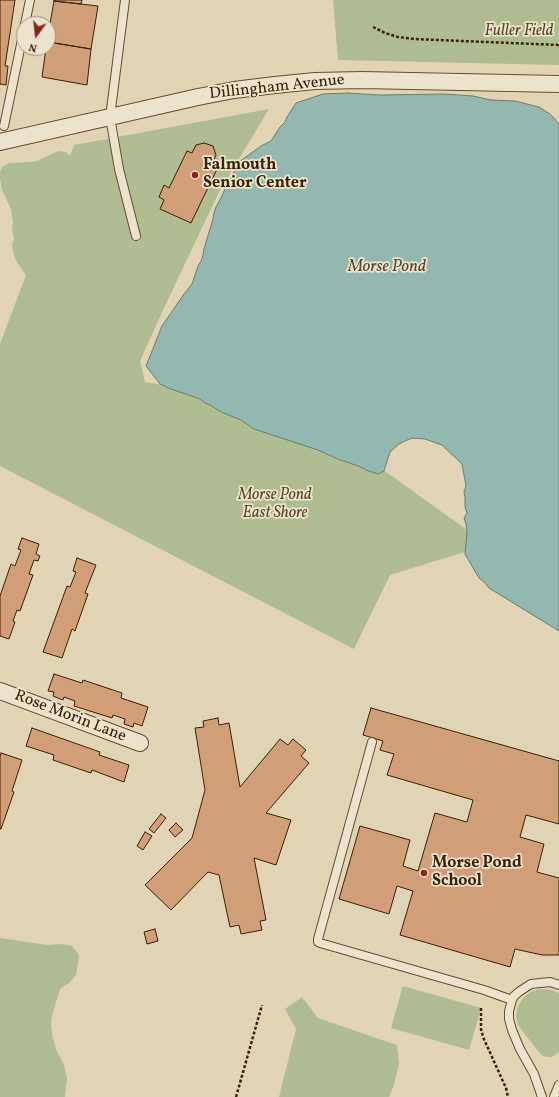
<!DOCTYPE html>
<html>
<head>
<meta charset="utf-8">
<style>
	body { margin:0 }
	#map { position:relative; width:559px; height:1097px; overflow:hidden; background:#e1d4b4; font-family:Vollkorn,serif }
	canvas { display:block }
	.north { position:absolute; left:16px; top:16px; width:40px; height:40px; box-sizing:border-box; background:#ece3ce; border:1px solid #a6967e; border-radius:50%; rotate:195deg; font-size:11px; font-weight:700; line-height:16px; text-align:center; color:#3c2205 }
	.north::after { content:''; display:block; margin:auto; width:14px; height:18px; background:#8f2418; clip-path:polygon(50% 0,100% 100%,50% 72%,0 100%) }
</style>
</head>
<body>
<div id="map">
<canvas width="559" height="1097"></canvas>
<div class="north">N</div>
</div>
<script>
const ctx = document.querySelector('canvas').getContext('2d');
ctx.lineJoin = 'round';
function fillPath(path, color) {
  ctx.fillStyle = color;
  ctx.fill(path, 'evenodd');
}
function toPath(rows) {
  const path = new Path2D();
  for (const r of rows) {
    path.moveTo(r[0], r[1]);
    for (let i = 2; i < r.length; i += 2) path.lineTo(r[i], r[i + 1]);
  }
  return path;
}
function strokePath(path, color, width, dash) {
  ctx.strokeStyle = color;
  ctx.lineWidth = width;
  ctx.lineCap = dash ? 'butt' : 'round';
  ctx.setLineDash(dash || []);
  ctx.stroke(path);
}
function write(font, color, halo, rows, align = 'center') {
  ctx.font = font + ' Vollkorn,serif';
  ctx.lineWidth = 3.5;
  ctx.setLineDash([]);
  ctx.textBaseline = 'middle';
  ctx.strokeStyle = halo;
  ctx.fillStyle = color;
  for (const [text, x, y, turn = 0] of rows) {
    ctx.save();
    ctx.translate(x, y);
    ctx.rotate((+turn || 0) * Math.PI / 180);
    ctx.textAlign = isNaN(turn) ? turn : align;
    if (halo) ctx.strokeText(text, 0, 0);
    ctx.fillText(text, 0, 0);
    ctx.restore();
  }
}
fillPath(toPath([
	[333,0,559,0,559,65,338,60],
	[269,109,219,192,163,310,140,361,145,382,186,389,308,416,488,545,390,575,354,649,0,466,0,344,26,275,15,259,13,251,12,245,14,239,12,229,13,222,11,209,2,190,0,179,0,172,2,167,9,163,32,162,37,161,58,151,66,152,70,156,74,145],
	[0,938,48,945,62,944,72,946,79,955,76,975,70,982,60,989,53,1012,51,1023,52,1035,56,1049,64,1065,67,1078,65,1097,0,1097],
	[403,986,481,1008,469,1050,391,1028],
	[541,989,551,990,559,993,559,1052,552,1057,547,1057,543,1056,538,1051,518,1025,516,1016,518,1006,524,997,532,991],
	[302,997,318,1018,397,1045,399,1064,394,1085,389,1097,279,1097,296,1029,285,1009]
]), '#b0bd90');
const water = toPath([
	[348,93,379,95,444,94,473,96,491,100,515,101,539,107,550,114,555,119,559,125,559,631,489,588,484,582,479,578,465,554,467,532,466,524,464,518,467,513,465,507,465,498,464,492,466,486,462,464,442,445,425,439,412,438,405,441,399,444,390,452,384,471,378,474,366,470,361,467,338,459,318,450,254,429,241,420,221,412,210,405,205,403,200,399,171,389,160,384,146,366,162,326,184,294,192,284,198,266,201,261,203,255,204,249,213,219,214,213,216,207,222,196,224,191,239,162,261,146,271,141,280,127,285,122,287,117,296,103,323,94,348,93]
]);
fillPath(water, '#94b8af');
strokePath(water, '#717c6b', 1);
const building = toPath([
	[0,0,15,0,5,66,8,66,6,85,0,84,0,0],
	[54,0,82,0,81,4,54,1,54,0],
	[54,1,98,6,91,49,48,42,48,35,54,1],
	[48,42,91,49,87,85,42,77,46,48,48,48,48,42],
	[204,143,213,146,216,155,213,162,219,165,191,223,160,209,164,200,159,197,164,185,169,188,187,151,192,153,196,145,204,143],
	[22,538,39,544,36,554,40,556,38,561,34,560,29,574,33,575,20,611,17,610,13,621,15,622,9,639,0,636,0,596,11,564,15,566,21,550,18,549,22,538],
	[77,558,96,565,85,593,88,594,75,631,72,629,62,658,43,652,67,586,70,587,76,572,73,571,77,558],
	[54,674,82,683,83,680,122,693,121,698,148,707,142,726,134,723,133,727,124,724,125,719,113,715,112,718,74,706,75,701,64,697,63,700,53,696,54,692,48,691,54,674],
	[371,708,559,761,559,824,526,815,520,837,544,844,537,872,559,878,559,955,542,955,515,949,510,967,400,935,413,891,397,886,389,914,339,899,360,826,410,840,403,866,418,871,435,813,467,822,473,800,387,775,394,754,380,750,383,741,363,735,371,708],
	[218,718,219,725,229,723,240,787,280,739,288,745,293,739,306,750,301,756,309,763,266,813,291,820,276,865,254,858,266,920,260,921,262,930,241,934,239,925,230,927,219,875,208,872,171,910,145,885,192,838,205,790,195,728,204,727,203,721,218,718],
	[32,728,100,752,99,755,129,765,124,782,92,770,91,773,53,760,54,755,26,746,32,728],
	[1,753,22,760,12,791,14,792,1,829,0,829,0,757,1,753],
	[161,814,166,818,154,833,149,829,161,814],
	[176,823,183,830,175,837,169,830,176,823],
	[145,832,152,836,143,850,137,846,145,832],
	[155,929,158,941,147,944,144,932,155,929]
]);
fillPath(building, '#d09f78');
strokePath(building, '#3c2205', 1);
const lane = toPath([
	[125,0,110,117,119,169,136,236],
	[25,24,30,0],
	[4,126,24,30],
	[372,742,318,939,318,942,320,943,484,990,512,1000],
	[542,1097,534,1074,520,1049,512,1030,509,1019,509,1011,512,1000,514,996,520,991,531,984,550,982,559,985],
	[554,1097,559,1085]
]);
const street = toPath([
	[0,142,198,97,234,90,275,85,315,81,362,80,559,84],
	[0,691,140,743]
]);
strokePath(lane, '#654e31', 10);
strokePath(street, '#654e31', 18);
strokePath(toPath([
	[373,27,385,33,398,37,414,39,559,45],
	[481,1008,481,1029,483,1037,506,1088,508,1097],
	[236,1097,262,1005]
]), '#3c2205', 2.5, [3, 2]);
strokePath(lane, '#ece3ce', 8);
strokePath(street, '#ece3ce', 16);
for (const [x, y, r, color] of [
	[195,175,4,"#8f2418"],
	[424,873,4,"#8f2418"]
]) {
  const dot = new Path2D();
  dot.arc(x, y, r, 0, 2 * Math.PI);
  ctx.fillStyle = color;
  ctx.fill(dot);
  strokePath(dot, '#ece3ce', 1.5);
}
write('italic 16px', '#594928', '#ece3ce', [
	["Fuller Field",519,32],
	["Morse Pond",275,496],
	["East Shore",275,514]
]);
write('16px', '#3c2205', '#ece3ce', [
	["Dillingham Avenue",277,88,-6],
	["Rose Morin Lane",70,717,21]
]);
write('bold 16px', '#3c2205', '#ece3ce', [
	["Falmouth",203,166],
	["Senior Center",203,184],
	["Morse Pond",432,864],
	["School",432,882]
], 'left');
write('italic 17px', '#524830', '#ece3ce', [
	["Morse Pond",387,268]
]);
</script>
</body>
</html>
